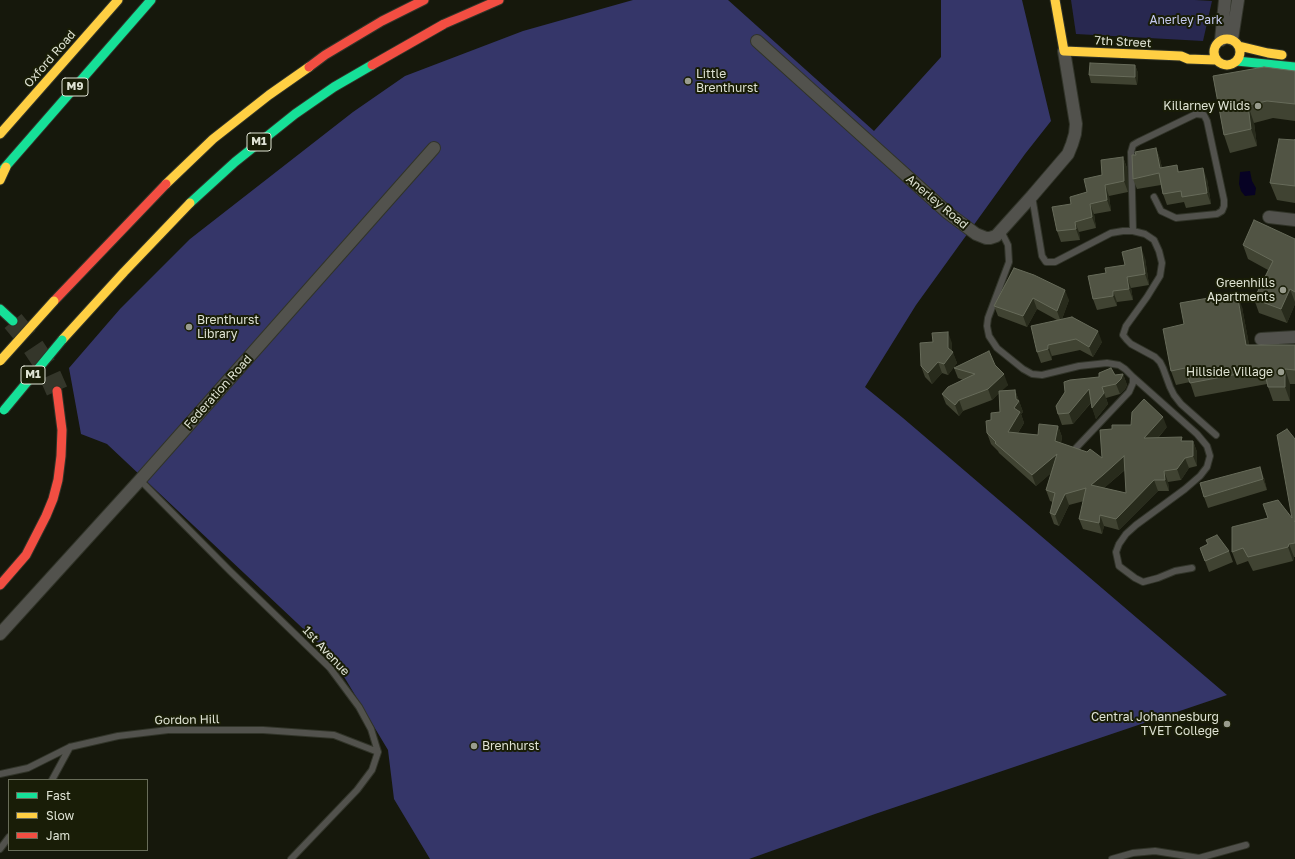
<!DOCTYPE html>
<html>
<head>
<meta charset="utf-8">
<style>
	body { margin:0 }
	#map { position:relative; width:1295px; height:859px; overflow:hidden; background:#16180c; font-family:"Golos Text",sans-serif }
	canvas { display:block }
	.legend { position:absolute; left:8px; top:779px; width:140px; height:72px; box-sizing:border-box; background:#191d07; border:1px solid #686c59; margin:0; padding:5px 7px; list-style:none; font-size:12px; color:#dfe3d4 }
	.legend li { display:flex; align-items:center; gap:8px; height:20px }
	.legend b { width:20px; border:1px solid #686c59 }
</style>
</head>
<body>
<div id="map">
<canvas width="1295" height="859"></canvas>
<ul class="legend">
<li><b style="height:5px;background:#16e098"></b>Fast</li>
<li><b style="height:5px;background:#ffcf43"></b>Slow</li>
<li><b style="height:5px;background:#f24e42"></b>Jam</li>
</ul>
</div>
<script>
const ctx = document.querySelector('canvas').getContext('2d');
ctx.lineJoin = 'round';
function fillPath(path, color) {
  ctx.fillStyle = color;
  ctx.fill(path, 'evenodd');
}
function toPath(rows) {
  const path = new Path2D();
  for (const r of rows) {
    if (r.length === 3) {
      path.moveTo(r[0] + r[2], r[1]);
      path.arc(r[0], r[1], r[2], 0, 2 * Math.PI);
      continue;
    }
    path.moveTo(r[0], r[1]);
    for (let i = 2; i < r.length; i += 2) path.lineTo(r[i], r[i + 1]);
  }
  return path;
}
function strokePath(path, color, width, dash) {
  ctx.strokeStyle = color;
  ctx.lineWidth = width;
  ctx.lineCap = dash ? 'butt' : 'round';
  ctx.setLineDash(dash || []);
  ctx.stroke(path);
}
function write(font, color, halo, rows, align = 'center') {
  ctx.font = font + ' "Golos Text",sans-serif';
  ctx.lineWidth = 4;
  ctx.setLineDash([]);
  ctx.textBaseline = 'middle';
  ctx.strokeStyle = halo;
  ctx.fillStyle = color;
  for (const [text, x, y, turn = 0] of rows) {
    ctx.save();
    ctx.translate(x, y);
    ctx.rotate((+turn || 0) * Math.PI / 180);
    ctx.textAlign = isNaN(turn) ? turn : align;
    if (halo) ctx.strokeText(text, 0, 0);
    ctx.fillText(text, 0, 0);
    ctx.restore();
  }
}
fillPath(toPath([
	[1071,0,1195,0,1212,1,1203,41,1076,34]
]), '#282850');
fillPath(toPath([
	[633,0,728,0,874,131,941,57,941,0,1022,0,1051,121,1025,154,916,305,865,387,903,418,1227,695,875,814,749,859,430,859,394,799,388,750,331,655,107,444,81,434,69,368,120,309,190,239,353,112,405,76,523,31]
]), '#353669');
fillPath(toPath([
	[1250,171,1252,181,1256,188,1255,195,1245,196,1241,191,1239,184,1240,172]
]), '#070224');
strokePath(toPath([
	[13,321,28,339,46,366,57,391]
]), '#34362a', 22, [22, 11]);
const lane = toPath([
	[1032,196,1042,256,1046,262,1055,262,1111,233,1123,231,1133,231,1145,234,1154,240,1159,251,1162,263,1160,276,1147,297,1126,326,1123,335,1127,340,1131,344,1155,357,1160,362,1163,368,1170,387,1174,395,1181,404,1216,435],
	[1001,231,1008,245,1009,262,988,318,987,326,989,336,997,348,1023,369,1032,374,1042,375,1079,366,1107,363,1119,365,1125,369,1133,377,1133,383,1129,392,1076,448],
	[1133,231,1131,152,1133,145,1138,142,1196,114,1204,115,1207,121,1224,200,1224,206,1222,211,1217,214,1176,218,1161,211,1154,197],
	[1133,377,1197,434,1207,446,1210,456,1207,467,1200,476,1185,489,1136,525,1126,534,1119,544,1116,552,1119,566,1135,578,1143,582,1158,578,1175,571,1192,568],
	[140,480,230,571,330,668,359,707,371,729,378,752,372,770,357,790,291,859],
	[0,774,28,768,70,747,118,736,168,730,263,730,334,735,378,752],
	[52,780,70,747],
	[0,849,9,837],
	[1112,859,1133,853,1155,851,1199,858,1246,845]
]);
const street = toPath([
	[1232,39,1238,0],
	[1221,40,1225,0],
	[757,41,948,213,976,234,986,238,990,238,996,236,1032,196,1068,154,1072,144,1075,134,1076,124,1064,51],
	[1269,217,1295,220],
	[1261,339,1295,337],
	[0,634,140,480,434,148]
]);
const fast = toPath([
	[1237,61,1295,67],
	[0,173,151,0],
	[190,203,235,162,295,114,334,87,372,65],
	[0,309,13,321]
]);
const slow = toPath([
	[1055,0,1064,51,1181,56,1188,59,1216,60],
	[1227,52,13],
	[1239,46,1268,53,1282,55],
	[0,134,118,0],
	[0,180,6,167],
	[166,184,213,139,269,95,309,67],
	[62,340,124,272,190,203]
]);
const jam = toPath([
	[372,65,444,24,499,0],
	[309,67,325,55,382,21,424,0],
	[54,301,166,184],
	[0,585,26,555,46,516,53,499,58,480,61,456,62,430,57,391]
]);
strokePath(lane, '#313429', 8);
strokePath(street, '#313429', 14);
strokePath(fast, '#313429', 11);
strokePath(slow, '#313429', 11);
strokePath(jam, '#313429', 11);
strokePath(lane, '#52524d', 6);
strokePath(street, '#52524d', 12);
strokePath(fast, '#16e098', 9);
strokePath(slow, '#ffcf43', 9);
strokePath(jam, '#f24e42', 9);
const fastBridge = toPath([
	[4,410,62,340]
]);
const slowBridge = toPath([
	[0,361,54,301]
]);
strokePath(fastBridge, '#313429', 11, []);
strokePath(slowBridge, '#313429', 11, []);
strokePath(fastBridge, '#16e098', 9);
strokePath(slowBridge, '#ffcf43', 9);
fillPath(toPath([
	[1135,65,1138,73,1137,85,1091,83,1089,75],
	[1295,71,1295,121,1273,118,1254,123,1257,146,1230,153,1224,135,1213,76],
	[1295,139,1295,203,1277,200,1270,183],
	[1156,148,1160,159,1162,168,1177,165,1179,172,1207,179,1211,204,1186,208,1184,202,1167,205,1163,194,1161,185,1137,189,1133,179,1136,155],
	[1123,157,1127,168,1128,192,1109,196,1111,211,1094,214,1096,228,1079,232,1080,240,1061,242,1057,231,1087,192,1102,175],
	[1295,239,1295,304,1287,323,1259,313,1254,299,1268,270,1248,259,1243,245],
	[1145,258,1149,285,1131,288,1133,300,1117,302,1117,306,1097,310,1093,299,1106,273,1125,265],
	[1014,268,1069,300,1062,319,1102,342,1093,357,1080,350,1052,356,1052,360,1041,363,1037,352,1057,320,1037,309,1027,327,998,316,994,306],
	[1242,307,1249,345,1295,345,1295,384,1290,384,1290,401,1273,401,1267,384,1195,397,1190,382,1176,385,1171,371],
	[952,343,952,351,957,363,948,375,942,373,932,384,925,377,921,366],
	[995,365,1008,385,1001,391,1015,390,1023,412,1021,414,1024,423,1018,433,1038,435,1058,426,1062,437,1061,443,1102,458,1167,427,1158,438,1183,441,1193,441,1197,452,1197,466,1189,468,1181,480,1168,482,1169,491,1158,491,1119,530,1104,526,1102,534,1083,529,1079,519,1084,501,1069,505,1059,526,1054,524,1050,513,1053,502,1050,501,1046,490,1051,473,1036,486,999,453,998,451,991,444,987,433,991,420,1000,412,999,393,992,400,963,411,959,416,946,404,942,394,963,380,958,378,954,368],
	[1125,470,1126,493,1104,488],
	[1123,374,1127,385,1125,389,1120,394,1106,398,1108,404,1096,419,1091,403,1073,424,1062,425,1058,414,1115,375],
	[1295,438,1295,557,1294,557,1293,561,1253,571,1248,561,1237,565,1232,552,1292,518],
	[1264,478,1267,490,1208,508,1204,497],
	[1200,548,1229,551,1233,562,1209,572]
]), '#404332');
fillPath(toPath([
	[1135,65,1138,73,1137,85,1135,77],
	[1248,105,1254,123,1257,146,1251,129],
	[1156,148,1160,159,1164,179,1160,168],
	[1123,157,1127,168,1128,192,1124,181],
	[1203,168,1207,179,1211,204,1207,193],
	[1105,185,1109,196,1111,211,1107,200],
	[1090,204,1094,214,1096,228,1092,217],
	[1075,222,1079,232,1080,240,1076,229],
	[1141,247,1145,258,1149,285,1145,274],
	[1127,277,1131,288,1133,300,1129,289],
	[1290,289,1295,302,1295,304,1287,323,1281,309],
	[1065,290,1069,300,1061,322,1057,311],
	[1113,291,1117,302,1117,306,1113,296],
	[1237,293,1242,307,1252,360,1246,345],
	[1033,298,1037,309,1027,327,1023,316],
	[1098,331,1102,342,1093,357,1089,347],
	[948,332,952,343,952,354,953,352,957,363,948,375,944,364,948,348],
	[1048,345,1052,356,1052,360,1048,349],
	[938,362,942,373,932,384,928,373],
	[1285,369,1290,384,1290,401,1285,387],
	[1004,374,1008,385,992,400,988,389],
	[1123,374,1127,385,1125,389,1120,394,1116,384],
	[1102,387,1108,404,1096,419,1092,408],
	[1089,389,1093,400,1073,424,1069,413],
	[1015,390,1023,412,1021,414,1024,423,1012,442,1008,432,1016,399],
	[959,400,963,411,959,416,955,405],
	[1163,417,1167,427,1148,449,1144,438],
	[1058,426,1062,437,1059,452,1055,441],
	[1193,441,1197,452,1197,466,1193,456],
	[1057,454,1061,465,1036,486,1032,475],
	[1124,456,1128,467,1095,496,1091,485],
	[1185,458,1189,468,1181,480,1177,469],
	[1260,467,1264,478,1267,490,1263,479],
	[1164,471,1168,482,1169,491,1165,480],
	[1154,480,1158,491,1119,530,1116,519],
	[1065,494,1069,505,1059,526,1055,515],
	[1100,515,1104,526,1102,534,1099,523],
	[1289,544,1294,557,1293,561,1288,547]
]), '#282b1c');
const building = toPath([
	[1090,63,1135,65,1135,77,1089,75,1090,63],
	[1264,67,1295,71,1295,104,1267,101,1248,105,1251,129,1224,135,1213,76,1264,67],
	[1279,139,1295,140,1295,139,1295,186,1270,183,1279,139],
	[1156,148,1160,168,1177,165,1178,172,1203,168,1207,193,1182,197,1181,191,1163,194,1159,173,1133,179,1132,155,1136,155,1135,152,1156,148],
	[1123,157,1124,181,1105,185,1107,200,1090,204,1092,217,1075,222,1076,229,1057,231,1052,207,1071,204,1070,197,1087,192,1084,179,1102,175,1101,160,1123,157],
	[1254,220,1295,239,1295,292,1290,289,1281,309,1254,299,1273,261,1243,245,1254,220],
	[1141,247,1145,274,1127,277,1129,289,1113,291,1113,296,1093,299,1088,276,1106,273,1105,268,1125,265,1122,252,1141,247],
	[1014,268,1034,275,1065,290,1057,311,1033,298,1023,316,994,306,1014,268],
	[1237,293,1246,345,1295,345,1295,370,1285,369,1285,387,1268,387,1264,369,1190,383,1185,368,1171,371,1163,329,1184,324,1180,303,1237,293],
	[1072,317,1098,331,1089,347,1076,339,1048,345,1048,349,1037,352,1031,326,1072,317],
	[948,332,948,348,953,352,944,364,938,362,928,373,921,366,920,343,933,342,932,333,948,332],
	[989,351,995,365,1004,374,988,389,959,400,955,405,942,394,948,387,975,374,954,368,989,351],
	[1111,368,1115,375,1123,374,1121,379,1116,384,1102,387,1104,393,1092,408,1089,389,1069,413,1058,414,1056,406,1065,392,1064,382,1070,380,1099,377,1099,373,1111,368],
	[1015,390,1016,399,1019,401,1014,408,1020,412,1008,432,1038,435,1039,424,1058,426,1055,441,1087,452,1090,449,1102,458,1100,430,1112,429,1112,425,1131,425,1132,412,1144,399,1163,417,1144,438,1182,437,1181,441,1193,441,1193,456,1185,458,1177,469,1164,471,1165,480,1154,480,1116,519,1100,515,1099,523,1079,519,1086,488,1065,494,1055,515,1050,513,1055,493,1046,490,1057,454,1032,475,995,443,996,442,987,433,986,421,991,420,991,413,1000,412,999,391,1015,390],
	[1124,456,1126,493,1091,485,1103,475,1124,456],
	[1287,429,1295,439,1295,438,1295,521,1294,521,1295,522,1295,543,1289,544,1288,547,1248,557,1243,548,1232,552,1232,527,1268,518,1263,504,1278,500,1292,518,1277,435,1287,429],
	[1260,467,1263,479,1204,497,1200,483,1260,467],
	[1217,535,1229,551,1205,561,1200,548,1208,544,1206,540,1217,535]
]);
fillPath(building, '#515444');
strokePath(building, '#676b5a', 1);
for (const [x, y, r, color] of [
	[688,81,4,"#999c8e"],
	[1258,106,4,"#999c8e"],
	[1283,290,4,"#999c8e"],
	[189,327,4,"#999c8e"],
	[1281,372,4,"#999c8e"],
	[1227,724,4,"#999c8e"],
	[474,746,4,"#999c8e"]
]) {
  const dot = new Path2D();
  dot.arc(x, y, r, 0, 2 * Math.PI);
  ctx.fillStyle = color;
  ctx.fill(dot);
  strokePath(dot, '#191d07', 1.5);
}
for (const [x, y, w] of [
	[75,87,26],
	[259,142,24],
	[33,375,24]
]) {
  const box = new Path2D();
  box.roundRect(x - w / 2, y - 9, w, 18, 3);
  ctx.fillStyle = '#191d07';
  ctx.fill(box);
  strokePath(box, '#dfe3d4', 1);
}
write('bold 11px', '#dfe3d4', null, [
	["M9",75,87],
	["M1",259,142],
	["M1",33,375]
]);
write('12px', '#c5c9ef', '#191d07', [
	["Anerley Park",1186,20]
]);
write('12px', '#dfe3d4', '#191d07', [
	["7th Street",1123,42,3],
	["Oxford Road",50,59,-49],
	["Anerley Road",937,202,40],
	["Federation Road",218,392,-48],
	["1st Avenue",326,651,47],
	["Gordon Hill",187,720,-1]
]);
write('12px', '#dfe3d4', '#191d07', [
	["Little",696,74,"left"],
	["Brenthurst",696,88,"left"],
	["Killarney Wilds",1250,106],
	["Greenhills",1275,283],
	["Apartments",1275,297],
	["Brenthurst",197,320,"left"],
	["Library",197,334,"left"],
	["Hillside Village",1273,372],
	["Central Johannesburg",1219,717],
	["TVET College",1219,731],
	["Brenhurst",482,746,"left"]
], 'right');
</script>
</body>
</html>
